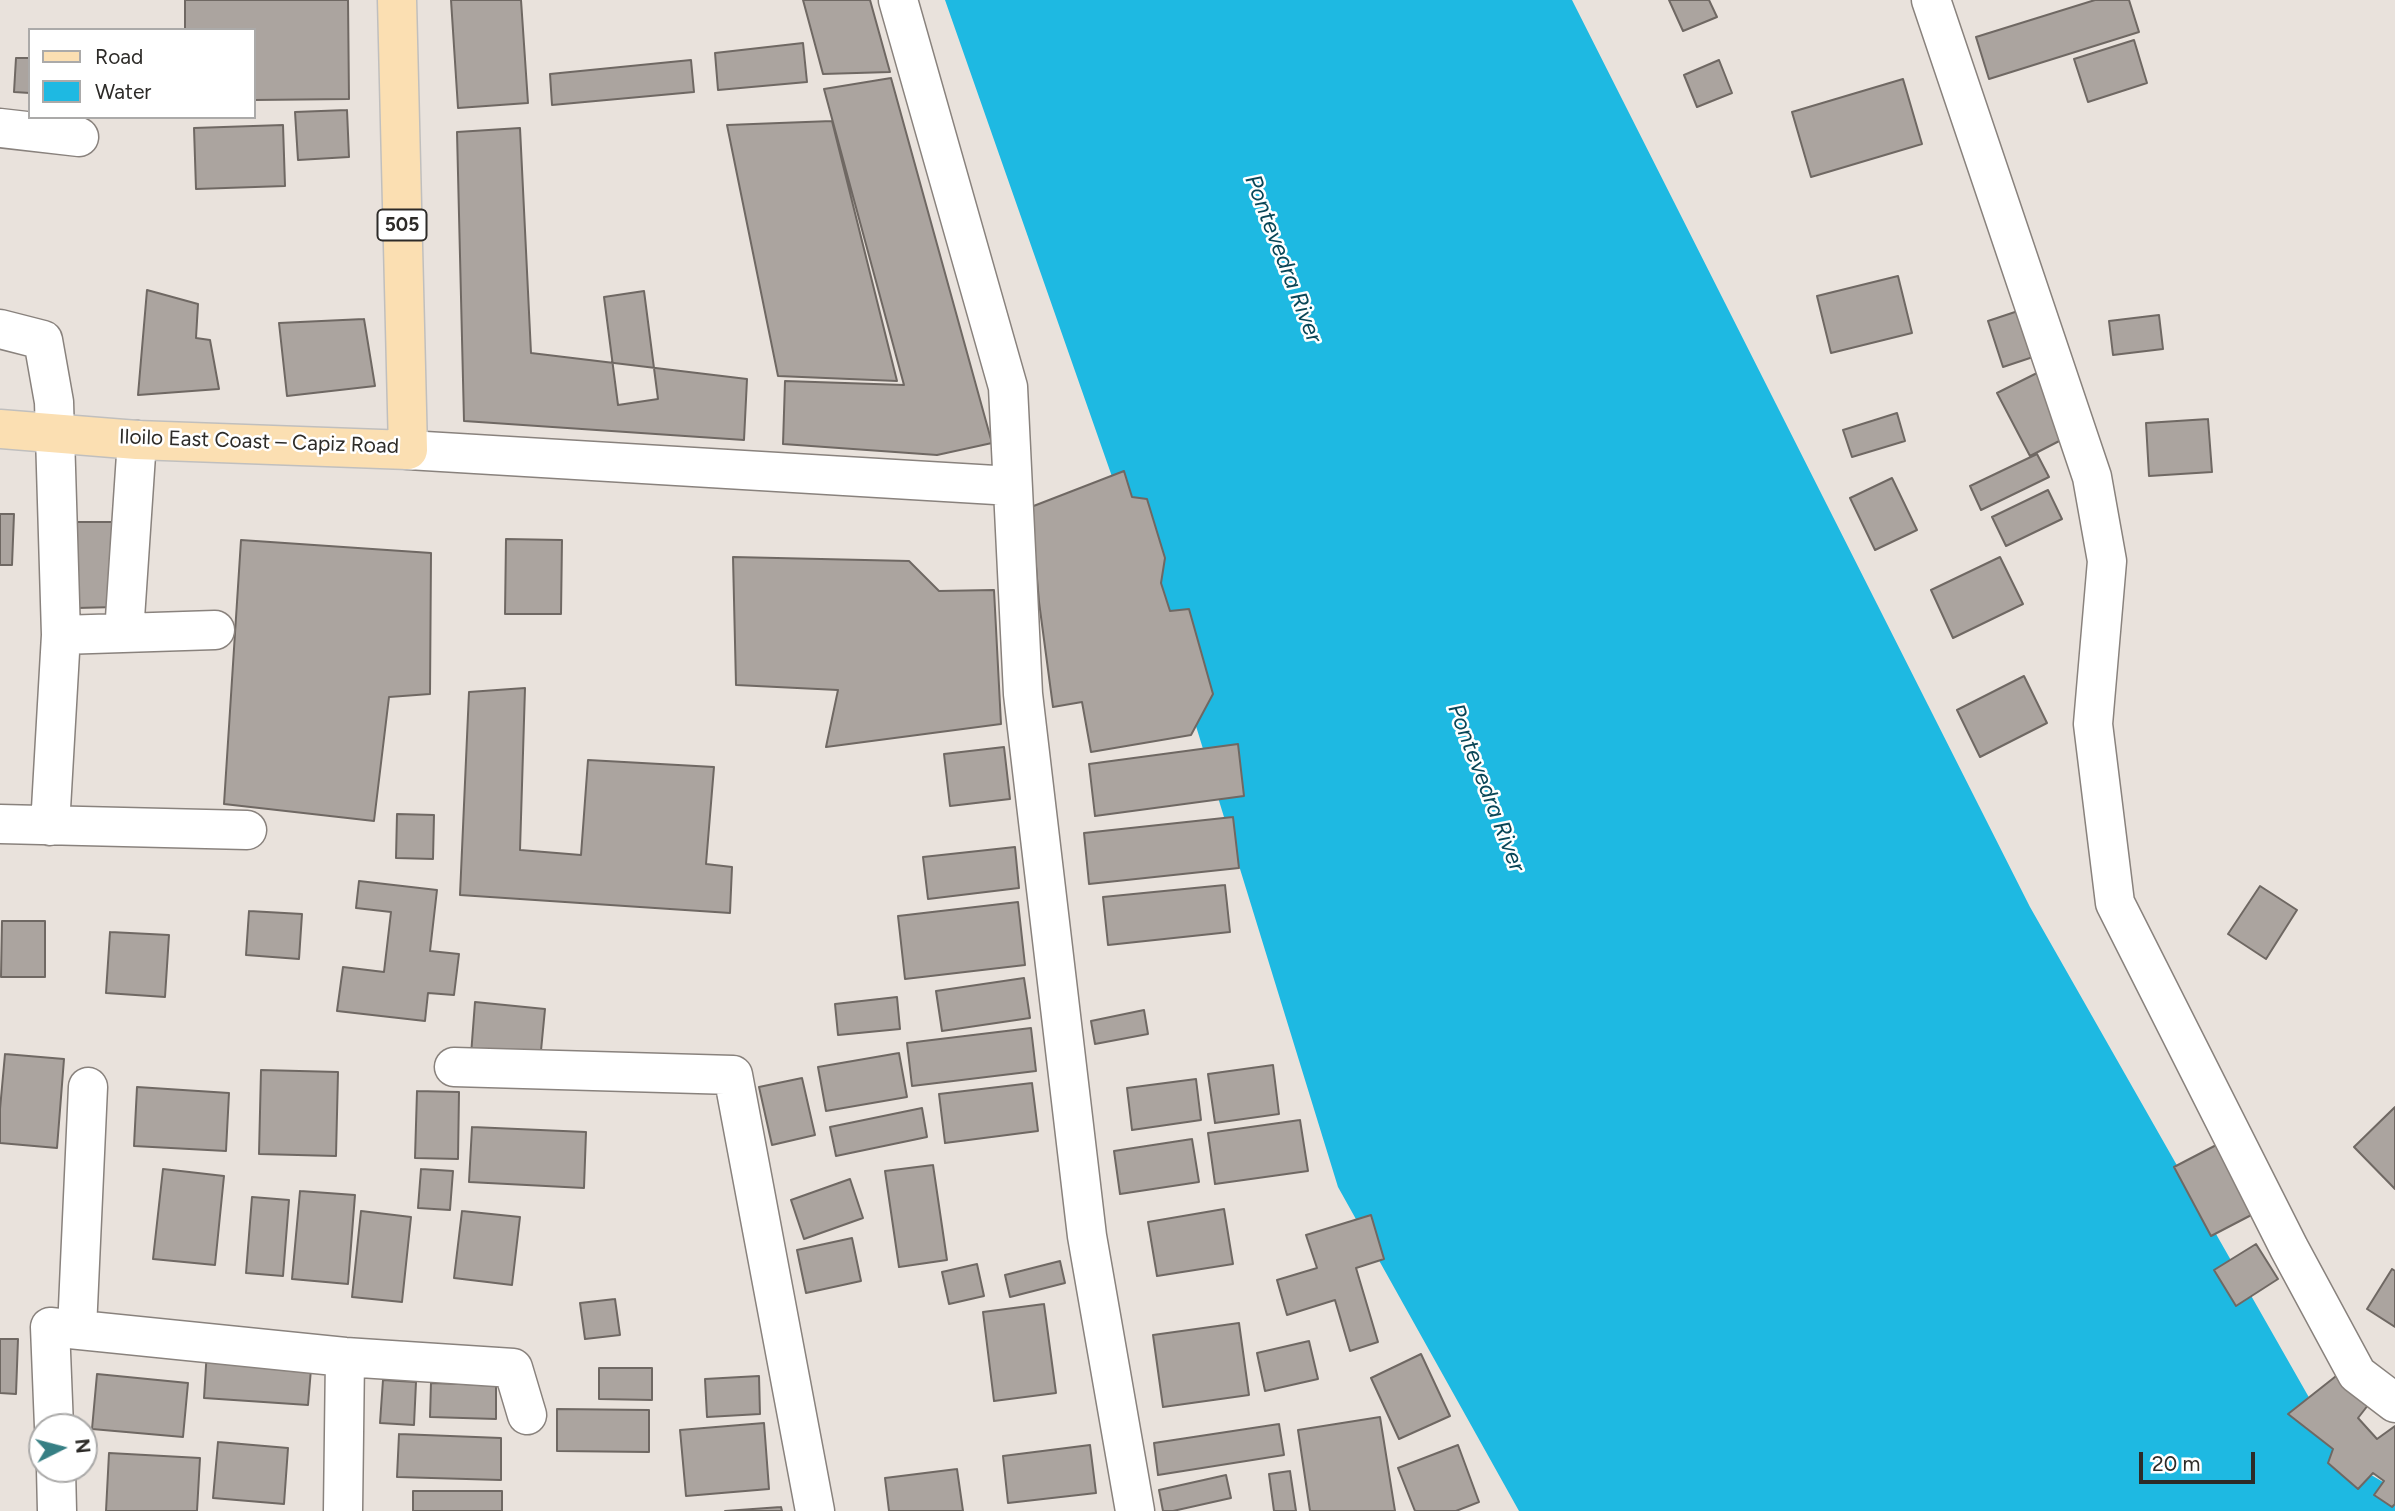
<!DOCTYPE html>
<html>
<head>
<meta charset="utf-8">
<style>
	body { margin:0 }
	#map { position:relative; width:2395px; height:1511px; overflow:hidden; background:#e9e2dc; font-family:Figtree,sans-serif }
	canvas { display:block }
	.legend { position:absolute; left:28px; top:28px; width:228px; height:91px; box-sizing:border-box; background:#fff; border:2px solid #abaaa9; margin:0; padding:9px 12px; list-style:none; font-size:21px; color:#2d2b28 }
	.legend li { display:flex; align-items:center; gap:14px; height:35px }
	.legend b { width:35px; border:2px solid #abaaa9 }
	.north { position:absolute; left:28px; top:1413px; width:70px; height:70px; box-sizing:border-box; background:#fff; border:2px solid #abaaa9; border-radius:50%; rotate:84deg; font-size:19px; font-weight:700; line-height:28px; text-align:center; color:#2d2b28 }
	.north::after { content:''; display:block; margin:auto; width:24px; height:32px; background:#367f84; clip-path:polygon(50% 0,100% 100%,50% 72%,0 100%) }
	.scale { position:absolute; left:2139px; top:1452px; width:116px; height:32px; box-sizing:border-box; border:4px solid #2d2b28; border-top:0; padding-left:9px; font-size:21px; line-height:24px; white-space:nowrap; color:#2d2b28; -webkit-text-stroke:5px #fff; paint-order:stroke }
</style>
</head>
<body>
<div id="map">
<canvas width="2395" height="1511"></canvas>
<ul class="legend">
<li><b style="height:9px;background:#fbdfb2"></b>Road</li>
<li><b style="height:19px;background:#1eb9e2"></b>Water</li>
</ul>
<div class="north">N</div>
<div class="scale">20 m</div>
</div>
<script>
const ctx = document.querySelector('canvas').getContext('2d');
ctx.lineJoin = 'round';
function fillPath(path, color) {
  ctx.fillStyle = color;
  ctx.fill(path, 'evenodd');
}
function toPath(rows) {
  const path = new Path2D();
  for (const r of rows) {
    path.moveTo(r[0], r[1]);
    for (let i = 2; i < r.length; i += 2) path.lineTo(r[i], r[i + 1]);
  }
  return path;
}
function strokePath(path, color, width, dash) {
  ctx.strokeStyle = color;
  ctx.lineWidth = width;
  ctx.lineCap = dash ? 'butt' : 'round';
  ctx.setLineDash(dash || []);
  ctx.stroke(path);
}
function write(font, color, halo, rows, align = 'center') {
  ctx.font = font + ' Figtree,sans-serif';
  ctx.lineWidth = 5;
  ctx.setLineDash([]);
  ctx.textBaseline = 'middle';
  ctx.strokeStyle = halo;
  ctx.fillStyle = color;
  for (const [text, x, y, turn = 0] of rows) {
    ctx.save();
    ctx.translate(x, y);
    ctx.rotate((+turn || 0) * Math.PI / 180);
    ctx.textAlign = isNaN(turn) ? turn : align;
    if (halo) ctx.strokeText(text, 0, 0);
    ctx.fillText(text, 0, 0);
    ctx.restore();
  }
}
fillPath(toPath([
	[945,0,1572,0,2030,907,2344,1459,2395,1489,2395,1511,1519,1511,1338,1187,1171,645]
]), '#1eb9e2');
const building = toPath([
	[185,0,348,0,349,99,254,100,254,30,185,30,185,0],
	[451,0,521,0,528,103,458,108,451,0],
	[803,0,870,0,890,72,823,74,803,0],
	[1669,0,1709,0,1717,17,1683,31,1669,0],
	[2095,0,2129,0,2139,32,1989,79,1976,37,2095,0],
	[2134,40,2147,83,2088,102,2074,59,2134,40],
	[803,43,807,82,718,90,715,53,803,43],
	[16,58,30,58,30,93,14,92,16,58],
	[691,60,694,92,552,105,550,74,691,60],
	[1719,60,1732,93,1697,107,1684,75,1719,60],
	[891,78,992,443,937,455,783,444,785,381,904,385,824,89,891,78],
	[1903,79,1922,144,1811,177,1792,112,1903,79],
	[347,110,349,157,298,160,295,112,347,110],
	[832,121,897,381,778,376,727,125,832,121],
	[283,125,285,186,196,189,194,128,283,125],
	[520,128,531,353,747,379,744,440,464,421,457,132,520,128],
	[1898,276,1912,333,1831,353,1817,296,1898,276],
	[147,290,198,304,196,338,210,340,219,389,138,395,147,290],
	[644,291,658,399,618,405,604,297,644,291],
	[2018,311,2033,357,2003,367,1988,321,2018,311],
	[2159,315,2163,349,2113,355,2109,321,2159,315],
	[364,319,375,386,287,396,279,323,364,319],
	[2037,373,2069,436,2030,456,1997,393,2037,373],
	[1897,413,1905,441,1852,457,1843,430,1897,413],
	[2208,419,2212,472,2149,476,2146,423,2208,419],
	[2037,454,2049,477,1981,510,1970,486,2037,454],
	[1124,471,1132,497,1147,499,1165,558,1161,583,1170,611,1189,609,1213,694,1191,735,1091,752,1082,702,1053,707,1039,602,1031,507,1124,471],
	[1892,478,1917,530,1875,550,1850,498,1892,478],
	[2048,490,2062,519,2006,546,1992,517,2048,490],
	[0,514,14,514,12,565,0,565,0,514],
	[76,522,116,522,116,607,77,608,76,522],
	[506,539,562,540,561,614,505,614,506,539],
	[241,540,431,553,430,694,389,697,374,821,224,804,241,540],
	[733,557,909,561,939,591,994,590,1001,724,826,747,838,690,736,685,733,557],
	[2000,557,2023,604,1953,638,1931,590,2000,557],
	[2024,676,2047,723,1980,757,1957,710,2024,676],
	[525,688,520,850,581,855,588,760,714,767,706,864,732,867,730,913,460,895,469,692,525,688],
	[1238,744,1244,796,1095,816,1089,764,1238,744],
	[1004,747,1010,799,950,806,944,754,1004,747],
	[397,814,434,815,433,859,396,858,397,814],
	[1233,817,1239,868,1089,884,1084,833,1233,817],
	[1015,847,1019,888,928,899,923,857,1015,847],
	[359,881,437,890,430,951,459,954,454,995,428,993,425,1021,337,1011,343,967,384,972,391,912,356,908,359,881],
	[1225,885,1230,932,1108,945,1103,897,1225,885],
	[2260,886,2297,910,2266,959,2228,934,2260,886],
	[1018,902,1025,965,905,979,898,916,1018,902],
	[249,911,302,914,299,959,246,955,249,911],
	[2,921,45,921,45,977,1,977,2,921],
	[110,932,169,935,165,997,106,993,110,932],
	[1024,978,1030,1018,942,1031,936,991,1024,978],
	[897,997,900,1029,838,1035,835,1004,897,997],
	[475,1002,545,1009,540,1061,471,1055,475,1002],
	[1144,1010,1148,1034,1095,1044,1091,1021,1144,1010],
	[1031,1028,1036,1071,912,1086,907,1043,1031,1028],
	[899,1053,907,1097,826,1111,818,1067,899,1053],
	[5,1054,64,1059,57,1148,0,1143,0,1109,5,1054],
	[1273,1065,1279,1114,1215,1123,1208,1074,1273,1065],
	[261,1070,338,1072,336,1156,259,1154,261,1070],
	[802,1078,815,1135,772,1145,759,1087,802,1078],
	[1196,1079,1201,1120,1132,1130,1127,1088,1196,1079],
	[1032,1083,1038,1131,945,1143,939,1094,1032,1083],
	[137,1087,229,1093,226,1151,134,1146,137,1087],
	[417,1091,459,1092,458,1159,415,1158,417,1091],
	[2395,1107,2395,1189,2354,1147,2395,1107],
	[922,1108,927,1137,836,1156,830,1127,922,1108],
	[1300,1120,1308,1171,1215,1184,1208,1133,1300,1120],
	[472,1127,586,1132,584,1188,469,1182,472,1127],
	[1192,1139,1199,1182,1120,1194,1114,1151,1192,1139],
	[2224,1141,2259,1211,2211,1236,2174,1167,2224,1141],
	[933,1165,947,1260,899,1267,885,1171,933,1165],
	[163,1169,224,1176,215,1265,153,1259,163,1169],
	[421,1169,453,1171,450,1210,418,1208,421,1169],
	[850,1179,863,1218,804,1239,791,1200,850,1179],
	[300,1191,355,1195,348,1284,292,1279,300,1191],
	[252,1197,289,1200,283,1276,246,1273,252,1197],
	[1224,1209,1233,1264,1157,1276,1148,1222,1224,1209],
	[361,1211,411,1217,402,1302,352,1297,361,1211],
	[462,1211,520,1217,512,1285,454,1278,462,1211],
	[1371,1215,1384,1259,1356,1268,1378,1342,1350,1351,1335,1300,1287,1315,1277,1280,1317,1268,1306,1235,1371,1215],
	[852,1238,861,1281,806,1293,797,1250,852,1238],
	[2256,1244,2278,1279,2236,1306,2214,1270,2256,1244],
	[1060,1261,1065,1283,1010,1297,1005,1275,1060,1261],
	[977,1264,984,1296,949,1304,942,1272,977,1264],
	[2392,1269,2395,1271,2395,1327,2367,1309,2392,1269],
	[615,1299,620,1335,585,1339,580,1303,615,1299],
	[1044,1304,1056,1393,994,1401,983,1312,1044,1304],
	[1239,1323,1249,1395,1163,1407,1153,1335,1239,1323],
	[0,1339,18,1339,16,1394,0,1393,0,1339],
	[1309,1341,1318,1379,1265,1391,1257,1353,1309,1341],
	[207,1350,312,1357,308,1405,204,1398,207,1350],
	[1421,1354,1450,1416,1399,1439,1371,1378,1421,1354],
	[599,1368,652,1368,652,1400,599,1399,599,1368],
	[2345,1369,2372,1400,2358,1418,2377,1439,2395,1426,2395,1504,2392,1507,2374,1495,2384,1481,2373,1473,2358,1489,2328,1463,2333,1449,2288,1414,2345,1369],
	[97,1374,188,1383,183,1437,92,1429,97,1374],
	[759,1376,760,1414,707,1417,705,1379,759,1376],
	[383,1380,416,1382,414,1425,380,1423,383,1380],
	[431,1383,496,1385,496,1419,430,1417,431,1383],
	[557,1409,649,1410,649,1452,557,1451,557,1409],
	[1380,1417,1395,1511,1310,1511,1298,1430,1380,1417],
	[764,1423,769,1489,686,1496,680,1430,764,1423],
	[1279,1424,1284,1455,1158,1475,1154,1443,1279,1424],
	[399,1434,501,1438,501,1480,397,1477,399,1434],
	[218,1442,288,1448,284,1504,213,1498,218,1442],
	[1090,1445,1096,1493,1008,1503,1003,1456,1090,1445],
	[1458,1445,1479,1502,1456,1511,1415,1511,1398,1468,1458,1445],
	[109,1453,200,1458,197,1511,106,1511,109,1453],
	[957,1469,963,1511,889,1511,885,1478,957,1469],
	[1290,1471,1296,1511,1274,1511,1269,1474,1290,1471],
	[1226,1475,1231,1498,1173,1511,1163,1511,1159,1490,1226,1475],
	[413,1491,502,1491,502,1511,413,1511,413,1491],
	[781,1507,782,1511,725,1511,781,1507]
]);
fillPath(building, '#aba49f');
strokePath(building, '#6f6863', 2);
const minor = toPath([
	[898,0,1008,387,1023,694,1087,1236,1135,1511],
	[1931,0,2092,477,2107,561,2093,724,2115,903,2289,1248,2357,1374,2395,1403],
	[0,128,79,137],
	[0,329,43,340,54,402,61,635,50,826],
	[408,450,1012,486],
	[124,633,137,440],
	[61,635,215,630],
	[0,824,247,830],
	[454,1067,733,1075,815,1511],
	[77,1329,88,1087],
	[54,1427,50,1327,345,1357,513,1368,527,1415],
	[56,1469,57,1511],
	[343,1511,345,1357]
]);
const major = toPath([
	[0,429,137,440,408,450,397,0]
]);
strokePath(minor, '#89827d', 41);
strokePath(major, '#c0bfbe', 41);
strokePath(minor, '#fff', 38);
strokePath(major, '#fbdfb2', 38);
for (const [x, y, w] of [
	[402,225,49]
]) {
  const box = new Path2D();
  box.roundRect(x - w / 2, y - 15.5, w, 31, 5);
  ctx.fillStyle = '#fff';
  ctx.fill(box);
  strokePath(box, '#2d2b28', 2);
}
write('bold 19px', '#2d2b28', null, [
	["505",402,225]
]);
write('21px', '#2d2b28', '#fff', [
	["Iloilo East Coast – Capiz Road",259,442,2]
]);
write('italic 23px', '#094657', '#fff', [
	["Pontevedra River",1283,259,69],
	["Pontevedra River",1486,788,69]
]);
</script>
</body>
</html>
